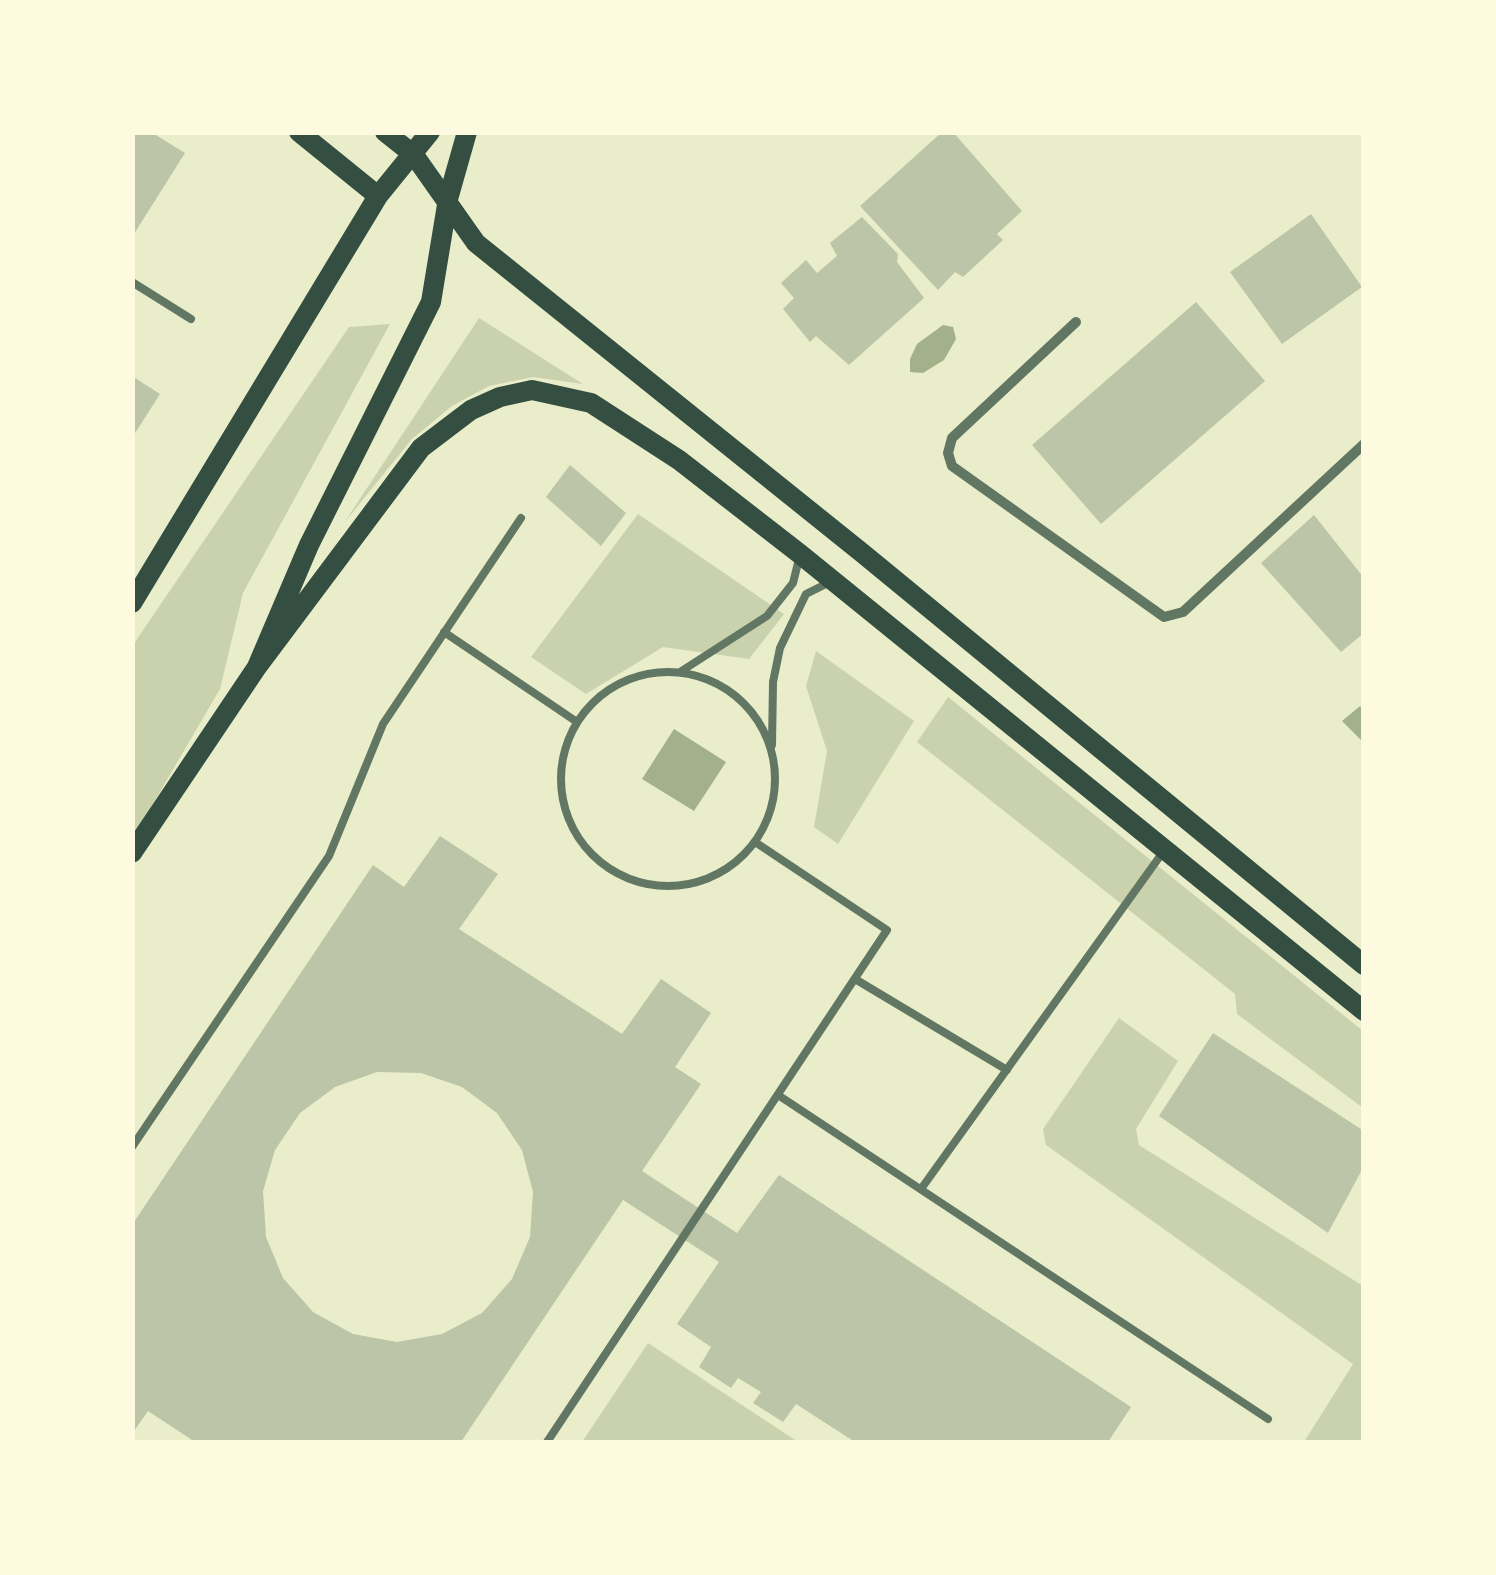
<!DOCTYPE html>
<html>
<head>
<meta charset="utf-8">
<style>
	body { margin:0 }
	#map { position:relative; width:1496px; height:1575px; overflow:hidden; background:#e9edc9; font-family:"Libre Baskerville",serif }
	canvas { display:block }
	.frame { position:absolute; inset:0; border:135px solid #fefae0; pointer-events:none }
</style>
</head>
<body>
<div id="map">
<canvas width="1496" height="1575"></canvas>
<div class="frame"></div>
</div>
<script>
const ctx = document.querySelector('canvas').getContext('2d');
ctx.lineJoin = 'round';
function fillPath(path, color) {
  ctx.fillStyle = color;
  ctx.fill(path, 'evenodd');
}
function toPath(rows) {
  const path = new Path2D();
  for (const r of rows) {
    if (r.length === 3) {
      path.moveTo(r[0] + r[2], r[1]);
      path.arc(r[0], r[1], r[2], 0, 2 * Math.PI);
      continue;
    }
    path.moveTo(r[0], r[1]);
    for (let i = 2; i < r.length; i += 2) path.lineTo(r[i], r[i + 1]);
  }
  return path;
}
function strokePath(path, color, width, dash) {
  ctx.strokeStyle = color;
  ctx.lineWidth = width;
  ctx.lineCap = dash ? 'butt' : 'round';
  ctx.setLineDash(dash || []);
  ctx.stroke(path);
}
fillPath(toPath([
	[479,318,583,384,533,377,489,386,452,406,412,439,344,523],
	[390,324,243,593,220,689,133,838,133,645,349,327],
	[638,514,784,614,749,659,663,647,586,694,531,657],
	[816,651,914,721,838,844,814,827,827,751,806,686],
	[948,697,1363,1031,1363,1108,1237,1014,1235,994,917,742],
	[1119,1018,1178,1061,1136,1129,1139,1145,1363,1286,1363,1442,1304,1442,1353,1364,1046,1145,1043,1129],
	[648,1343,798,1442,582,1442]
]), '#cad2ad');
fillPath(toPath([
	[943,325,953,327,956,339,944,360,923,373,910,372,910,359,917,344],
	[1360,706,1363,710,1363,742,1342,721],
	[674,729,726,762,694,811,642,779]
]), '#a3b18a');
fillPath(toPath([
	[132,132,151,132,185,153,132,237],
	[942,132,953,132,1022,211,997,234,1003,240,963,277,955,272,938,290,860,206],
	[1311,214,1362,287,1282,344,1230,272],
	[862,217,898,254,897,262,924,298,849,365,816,336,810,342,783,309,794,298,781,283,806,260,817,273,837,256,830,243],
	[1196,302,1265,381,1101,524,1032,445],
	[132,376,160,394,132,438],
	[570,465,626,513,601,546,546,497],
	[1314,515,1364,578,1364,633,1341,652,1261,563],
	[440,836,498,874,459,929,622,1034,661,979,711,1013,675,1067,701,1084,642,1171,737,1233,779,1175,1131,1407,1108,1442,855,1442,796,1404,783,1422,753,1403,761,1392,738,1378,731,1388,699,1367,711,1347,677,1324,719,1262,623,1200,461,1442,195,1442,148,1411,132,1434,132,1225,373,865,404,887],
	[377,1072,421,1073,462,1087,497,1113,522,1150,533,1192,530,1237,512,1279,482,1313,442,1334,397,1342,353,1334,313,1312,283,1278,266,1237,263,1191,275,1150,300,1113,335,1087],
	[1213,1033,1364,1131,1364,1166,1328,1233,1159,1116]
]), '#bcc5a7');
strokePath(toPath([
	[132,282,191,319],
	[444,632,577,722],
	[680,672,767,616,793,583,799,559],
	[668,779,107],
	[772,745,773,682,780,648,806,594,832,581],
	[855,979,1007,1070],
	[778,1095,1268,1419],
	[132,1147,329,856,383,724,521,518],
	[921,1189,1163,852],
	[547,1442,887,930,755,842]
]), '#617663', 8);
strokePath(toPath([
	[1076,322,952,438,948,453,952,466,1164,617,1183,612,1364,444]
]), '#617663', 10);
strokePath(toPath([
	[299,132,378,196],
	[385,132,414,155,476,243,861,552,1364,965],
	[132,603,378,196,430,132],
	[257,667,421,448,471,410,500,397,532,390,591,403,679,460,800,554,1364,1011],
	[132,853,257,667,309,545,431,302,448,199,467,132]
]), '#344e41', 20);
</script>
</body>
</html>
